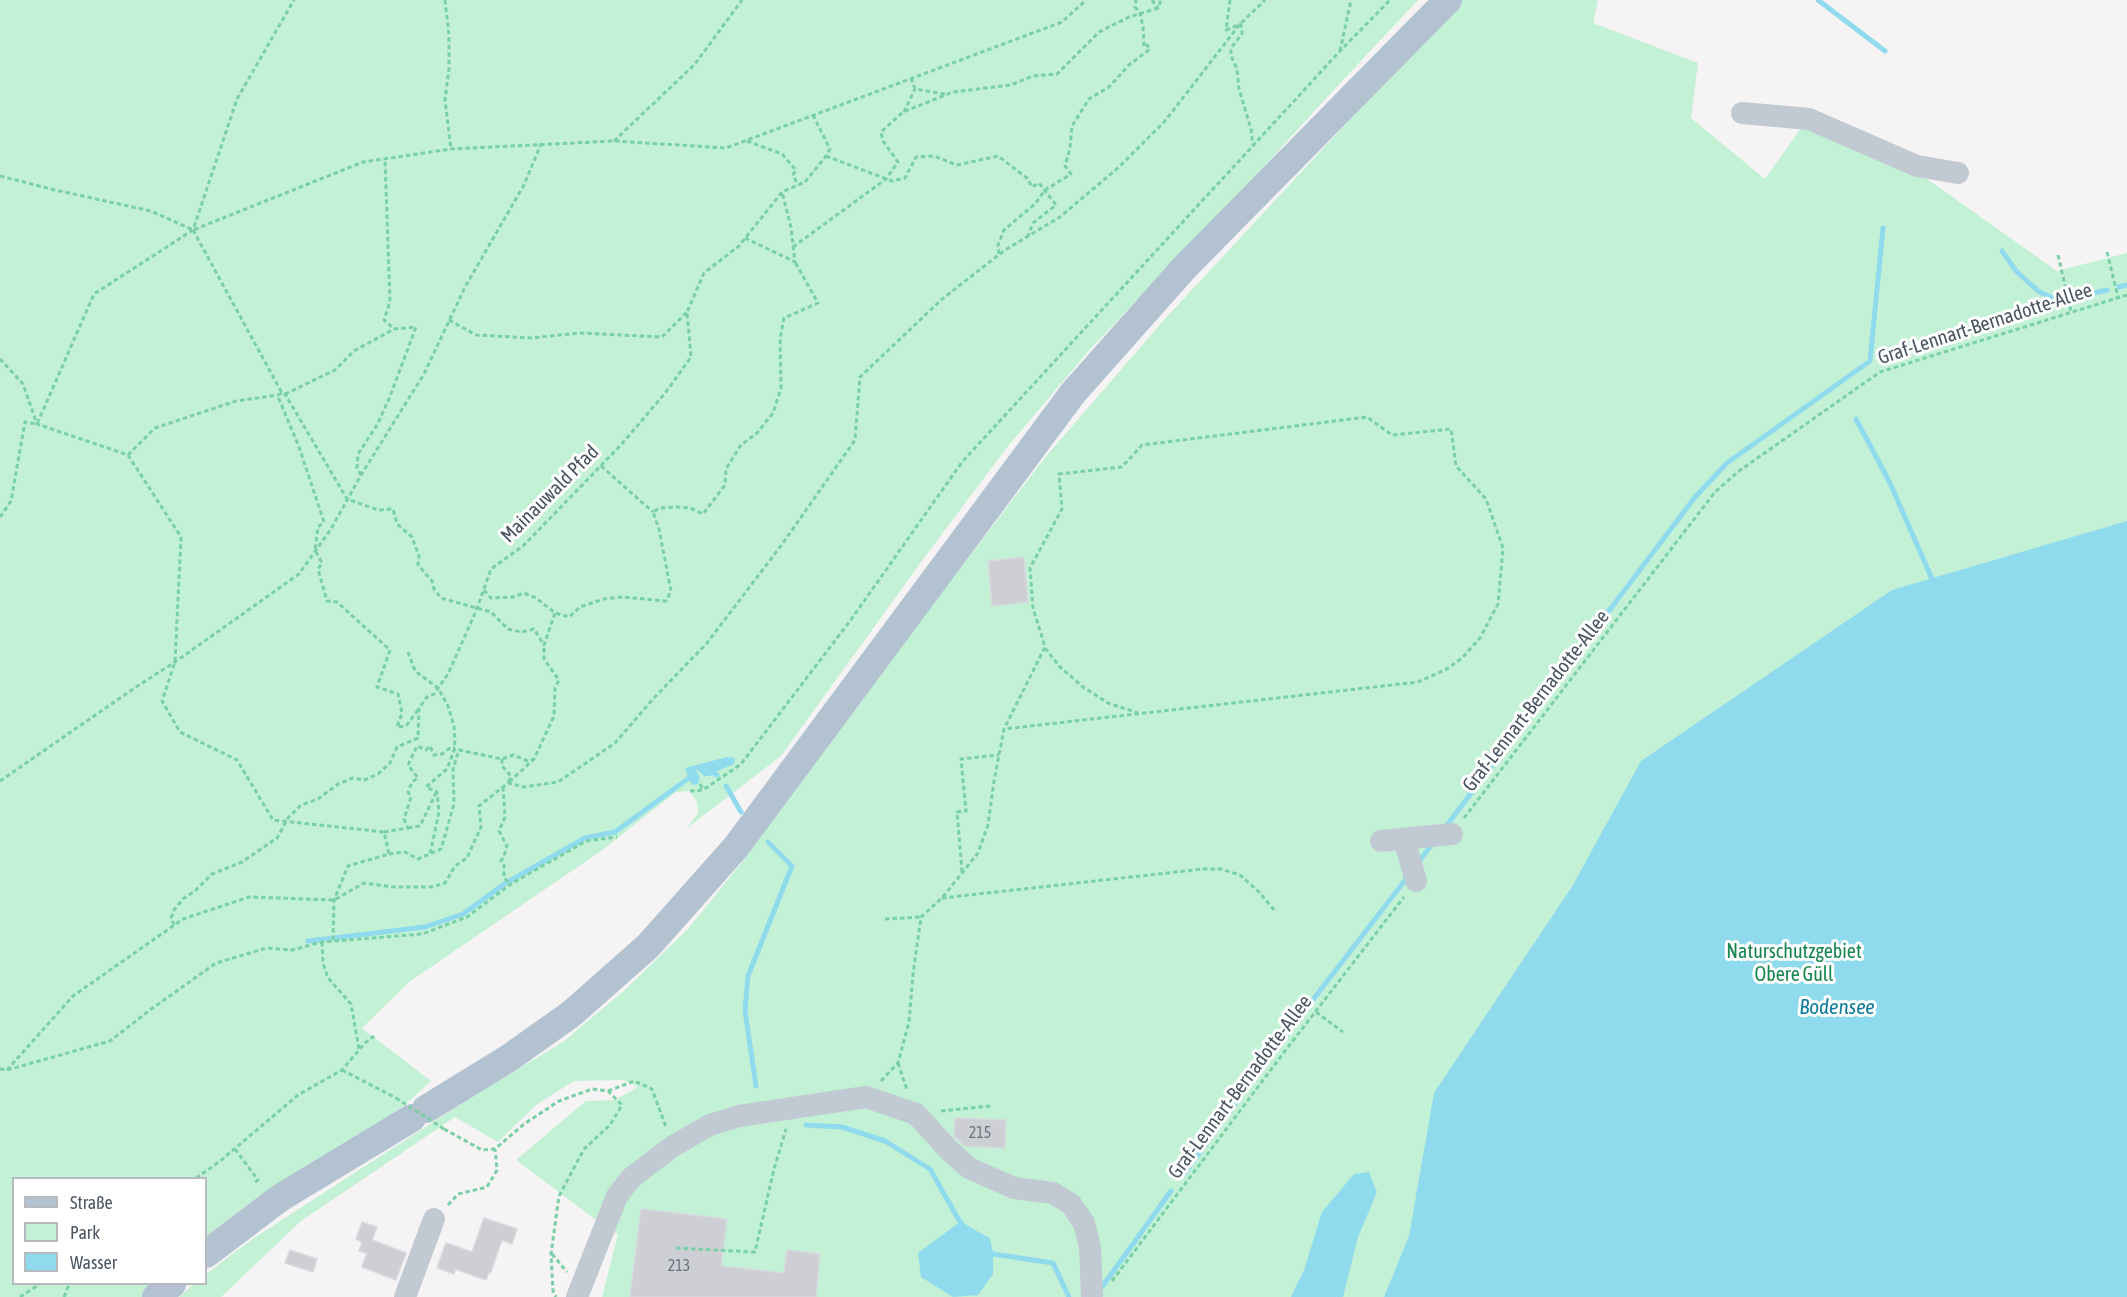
<!DOCTYPE html>
<html>
<head>
<meta charset="utf-8">
<style>
	body { margin:0 }
	#map { position:relative; width:2127px; height:1297px; overflow:hidden; background:#f5f3f3; font-family:"Asap Condensed",sans-serif }
	canvas { display:block }
	.legend { position:absolute; left:12px; top:1177px; width:195px; height:108px; box-sizing:border-box; background:#fff; border:2px solid #b7bbc0; margin:0; padding:8px 10px; list-style:none; font-size:18px; color:#4a5661 }
	.legend li { display:flex; align-items:center; gap:12px; height:30px }
	.legend b { width:30px; border:2px solid #b7bbc0 }
</style>
</head>
<body>
<div id="map">
<canvas width="2127" height="1297"></canvas>
<ul class="legend">
<li><b style="height:8px;background:#b3c2d1"></b>Straße</li>
<li><b style="height:16px;background:#c3f1d5"></b>Park</li>
<li><b style="height:16px;background:#90daee"></b>Wasser</li>
</ul>
</div>
<script>
const ctx = document.querySelector('canvas').getContext('2d');
ctx.lineJoin = 'round';
function fillPath(path, color) {
  ctx.fillStyle = color;
  ctx.fill(path, 'evenodd');
}
function toPath(rows) {
  const path = new Path2D();
  for (const r of rows) {
    path.moveTo(r[0], r[1]);
    for (let i = 2; i < r.length; i += 2) path.lineTo(r[i], r[i + 1]);
  }
  return path;
}
function strokePath(path, color, width, dash) {
  ctx.strokeStyle = color;
  ctx.lineWidth = width;
  ctx.lineCap = dash ? 'butt' : 'round';
  ctx.setLineDash(dash || []);
  ctx.stroke(path);
}
function write(font, color, halo, rows, align = 'center') {
  ctx.font = font + ' "Asap Condensed",sans-serif';
  ctx.lineWidth = 6;
  ctx.setLineDash([]);
  ctx.textBaseline = 'middle';
  ctx.strokeStyle = halo;
  ctx.fillStyle = color;
  for (const [text, x, y, turn = 0] of rows) {
    ctx.save();
    ctx.translate(x, y);
    ctx.rotate((+turn || 0) * Math.PI / 180);
    ctx.textAlign = isNaN(turn) ? turn : align;
    if (halo) ctx.strokeText(text, 0, 0);
    ctx.fillText(text, 0, 0);
    ctx.restore();
  }
}
fillPath(toPath([
	[0,0,1418,0,1329,95,1259,172,1092,347,1008,446,921,562,781,756,687,828,698,813,697,802,690,791,676,792,601,851,409,982,362,1028,431,1081,401,1108,258,1197,206,1236,206,1178,14,1178,14,1284,155,1284,142,1297,0,1297],
	[1461,0,1598,0,1593,23,1698,63,1691,118,1765,179,1804,124,1920,174,2057,271,2127,253,2127,1297,602,1297,618,1234,600,1223,516,1160,586,1101,615,1100,638,1087,624,1080,574,1081,536,1105,498,1142,455,1117,301,1221,221,1297,179,1297,194,1284,206,1284,206,1274,254,1238,475,1095,563,1042,626,989,688,929,743,861,884,668,1043,460,1163,321]
]), '#c3f1d5');
fillPath(toPath([
	[2127,521,2127,1297,1384,1297,1409,1236,1434,1093,1573,885,1641,761,1892,590],
	[727,757,735,758,734,764,715,772,710,776,704,776,695,768,700,778,698,784,692,785,685,768],
	[1369,1172,1377,1192,1358,1237,1343,1297,1291,1297,1304,1270,1322,1212,1354,1174],
	[960,1222,990,1238,993,1254,993,1274,978,1295,953,1297,921,1277,918,1253]
]), '#90daee');
strokePath(toPath([
	[1818,0,1885,51],
	[2002,251,2016,271,2038,291,2060,302],
	[2119,287,2127,285],
	[2077,297,2107,290],
	[1856,419,1890,483,1932,579],
	[709,770,717,775],
	[726,786,741,812],
	[1444,829,1695,497,1727,463,1870,361,1883,228],
	[1418,863,1432,844],
	[308,941,425,927,463,914,506,883,585,838,615,832,689,778,691,772],
	[756,1086,745,1011,748,976,792,866,768,842],
	[806,1125,842,1127,885,1141,930,1169,960,1222,965,1227],
	[1184,1174,1278,1045,1406,879],
	[989,1250,993,1254,1053,1263,1069,1297],
	[1102,1287,1171,1191]
]), '#90daee', 5);
const building = toPath([
	[1024,557,1028,602,992,606,988,561,1024,557],
	[955,1118,1006,1120,1005,1148,965,1146,954,1136,955,1118],
	[641,1209,727,1219,721,1266,784,1273,787,1250,820,1254,816,1297,630,1297,641,1209],
	[484,1218,517,1229,512,1244,502,1240,491,1272,489,1272,486,1280,455,1269,454,1274,437,1268,446,1243,472,1252,484,1218],
	[362,1222,377,1227,372,1240,406,1253,396,1280,362,1267,367,1253,359,1251,362,1242,356,1239,362,1222],
	[290,1250,317,1259,313,1272,285,1263,290,1250]
]);
fillPath(building, '#cdcfd5');
strokePath(building, '#d7d9de', 1.5);
strokePath(toPath([
	[445,0,449,36,449,69,445,100,451,149],
	[1152,0,1158,8],
	[1230,0,1226,30,1240,24,1242,28,1242,34,1231,48,1231,56,1237,69,1239,89,1251,129,1253,146],
	[1340,51,1351,0],
	[911,78,915,89,945,94],
	[904,112,915,89],
	[614,141,695,64,742,0],
	[747,141,782,154,796,170,793,175,798,185],
	[826,156,892,181,905,178,916,157,934,156,957,165,998,156,1027,178,1032,187,1039,183,1056,205,1033,223,1028,236],
	[0,176,55,190,151,211,193,230,363,162,451,149,614,141,726,148,1062,22,1086,0],
	[193,230,282,393,285,394,347,499,378,510,393,509,397,524,412,537,419,556,418,565,432,581,434,589,441,598,491,612,508,629,521,632,534,629,544,645,555,613],
	[745,238,795,262,791,227,782,192],
	[793,247,886,179,898,162,883,141,881,132,903,112,953,92,1011,85,1033,76,1057,74,1099,32,1129,17,1158,8,1161,0],
	[2107,252,2118,297],
	[999,254,998,245,1004,230,1035,204,1045,190,1071,174,1065,166,1070,148,1072,126,1089,99,1109,87,1129,65,1150,49,1147,45,1144,47,1143,27,1140,13,1135,7,1136,0],
	[2058,255,2071,311],
	[449,320,476,335,531,338,580,333,662,337,687,312],
	[0,359,23,384,37,424,128,455,181,537,175,662,162,701,180,732,237,760,273,820,384,832,389,854,348,866,334,900,333,942],
	[282,393,278,395,279,399,299,447,324,522,318,527,315,550,322,563,318,569,327,601,337,602,390,650,377,687,398,694,402,713,397,727,406,726,418,710],
	[285,394,335,370,354,351,394,329],
	[128,455,155,428,236,401,278,395],
	[601,466,653,512],
	[361,475,357,468,358,454,377,425,389,399,416,327,394,329,384,320,390,302,385,159],
	[0,517,11,501,25,422,37,424,94,294,193,230,237,99,294,0],
	[484,590,491,598,513,597,524,593,536,598,555,613,569,617,580,607,604,599,623,597,666,601,671,591,659,529,653,512,659,508,679,507,690,508,703,514,725,485,726,469,741,445,757,433,773,413,781,388,780,339,784,318,818,303,795,262],
	[1045,648,1060,667,1083,687,1108,703,1138,713],
	[408,652,415,671,438,688,448,706,454,726,455,748,447,769,426,787,437,792,439,812,430,854],
	[502,759,502,766,511,776,508,783,533,760],
	[0,781,136,687,175,662,299,574,331,529,361,475,424,374,465,287,524,185,541,144],
	[700,784,703,790],
	[503,787,505,817,499,831,507,846,504,856,501,861,504,865,504,878,511,884],
	[690,791,703,790,741,764,850,621,962,462,1340,51,1390,0],
	[1464,818,1715,492,1739,471,1880,372,2127,295],
	[408,828,420,826,436,793],
	[384,832,408,828,404,819,411,797,408,792,412,782,418,778,408,765,417,746,426,750,430,746,434,755,442,754,450,748,455,748],
	[389,854,405,852,418,859,441,849,454,804,453,769,459,750,502,759,513,755,528,761,534,759,554,716,555,688,559,680,544,659,544,645],
	[962,872,957,812,966,811,961,759,999,755],
	[942,898,1203,869,1221,869,1240,875,1259,892,1276,912],
	[885,919,921,917],
	[174,925,171,918,174,910,183,899,196,890,212,874,242,862,277,838,288,818,301,805,318,799,338,784,353,778,364,780,378,774,390,763,397,747,418,738,419,708,427,697,434,694,448,674,476,611,491,569,523,546,620,446,666,392,691,357,687,312,704,273,739,246,782,192,805,182,826,156,830,149,813,115],
	[322,942,323,963,328,978,351,1004,359,1049],
	[1316,1012,1343,1032],
	[898,1063,907,1090],
	[0,1069,7,1070,110,1041,150,1010,216,963,267,948,292,950,322,942,422,934,467,917,511,884,586,841,617,837],
	[7,1070,73,996,183,919,249,897,334,900,364,883,394,887,431,887,445,883,455,866,467,858,481,827,479,806,508,783,524,787,558,782,615,743,653,699,707,643,783,543,855,440,860,377,941,300,1005,250,1060,217,1119,167,1165,121,1240,24,1265,0],
	[342,1070,396,1098],
	[881,1081,898,1063,909,1022,913,974,921,917,942,898,978,853,988,825,994,781,1004,729,1045,647,1033,608,1030,568,1062,509,1059,474,1122,467,1142,445,1367,417,1392,435,1451,429,1456,466,1486,499,1503,548,1498,604,1480,638,1462,658,1447,669,1418,682,1004,729],
	[608,1091,634,1081,652,1089,666,1127],
	[941,1111,991,1106],
	[444,1129,482,1150,495,1149,524,1124,559,1101,592,1089,608,1091,622,1105,610,1125,584,1149,559,1196,551,1254,553,1291,556,1297],
	[235,1149,258,1180,255,1182],
	[196,1178,219,1162,298,1095,342,1070,365,1043,374,1036],
	[448,1205,458,1194,487,1187,497,1170,495,1149],
	[676,1248,755,1252,774,1169,786,1129],
	[552,1254,567,1272],
	[1112,1281,1285,1051,1404,897],
	[20,1297,40,1284],
	[64,1297,69,1284]
]), '#7ad0a6', 3, [4.5, 3]);
strokePath(toPath([
	[1742,113,1809,119,1917,166,1958,173],
	[1404,839,1416,881],
	[1381,841,1452,834],
	[405,1297,434,1219],
	[577,1297,617,1196,631,1178,673,1146,710,1125,739,1116,866,1097,916,1114,949,1150,969,1168,1014,1188,1053,1193,1071,1204,1084,1223,1090,1247,1092,1297]
]), '#c1cad2', 22);
strokePath(toPath([
	[426,1109,509,1058,571,1014,648,946,736,847,1073,393,1184,268,1448,0],
	[206,1254,280,1198,412,1118],
	[156,1297,172,1284]
]), '#b3c2d1', 28);
strokePath(toPath([
	[396,1098,444,1129]
]), '#7ad0a6', 3, [4.5, 3]);
write('16px', '#6b747e', null, [
	["215",980,1133],
	["213",679,1266]
]);
write('20px', '#4a5661', '#fff', [
	["Graf-Lennart-Bernadotte-Allee",1985,324,-18],
	["Mainauwald Pfad",550,494,-45],
	["Graf-Lennart-Bernadotte-Allee",1536,701,-52],
	["Graf-Lennart-Bernadotte-Allee",1240,1087,-53]
]);
write('20px', '#17864f', '#fff', [
	["Naturschutzgebiet",1794,952],
	["Obere Güll",1794,975]
]);
write('italic 21px', '#0c7c9b', '#fff', [
	["Bodensee",1837,1007]
]);
</script>
</body>
</html>
